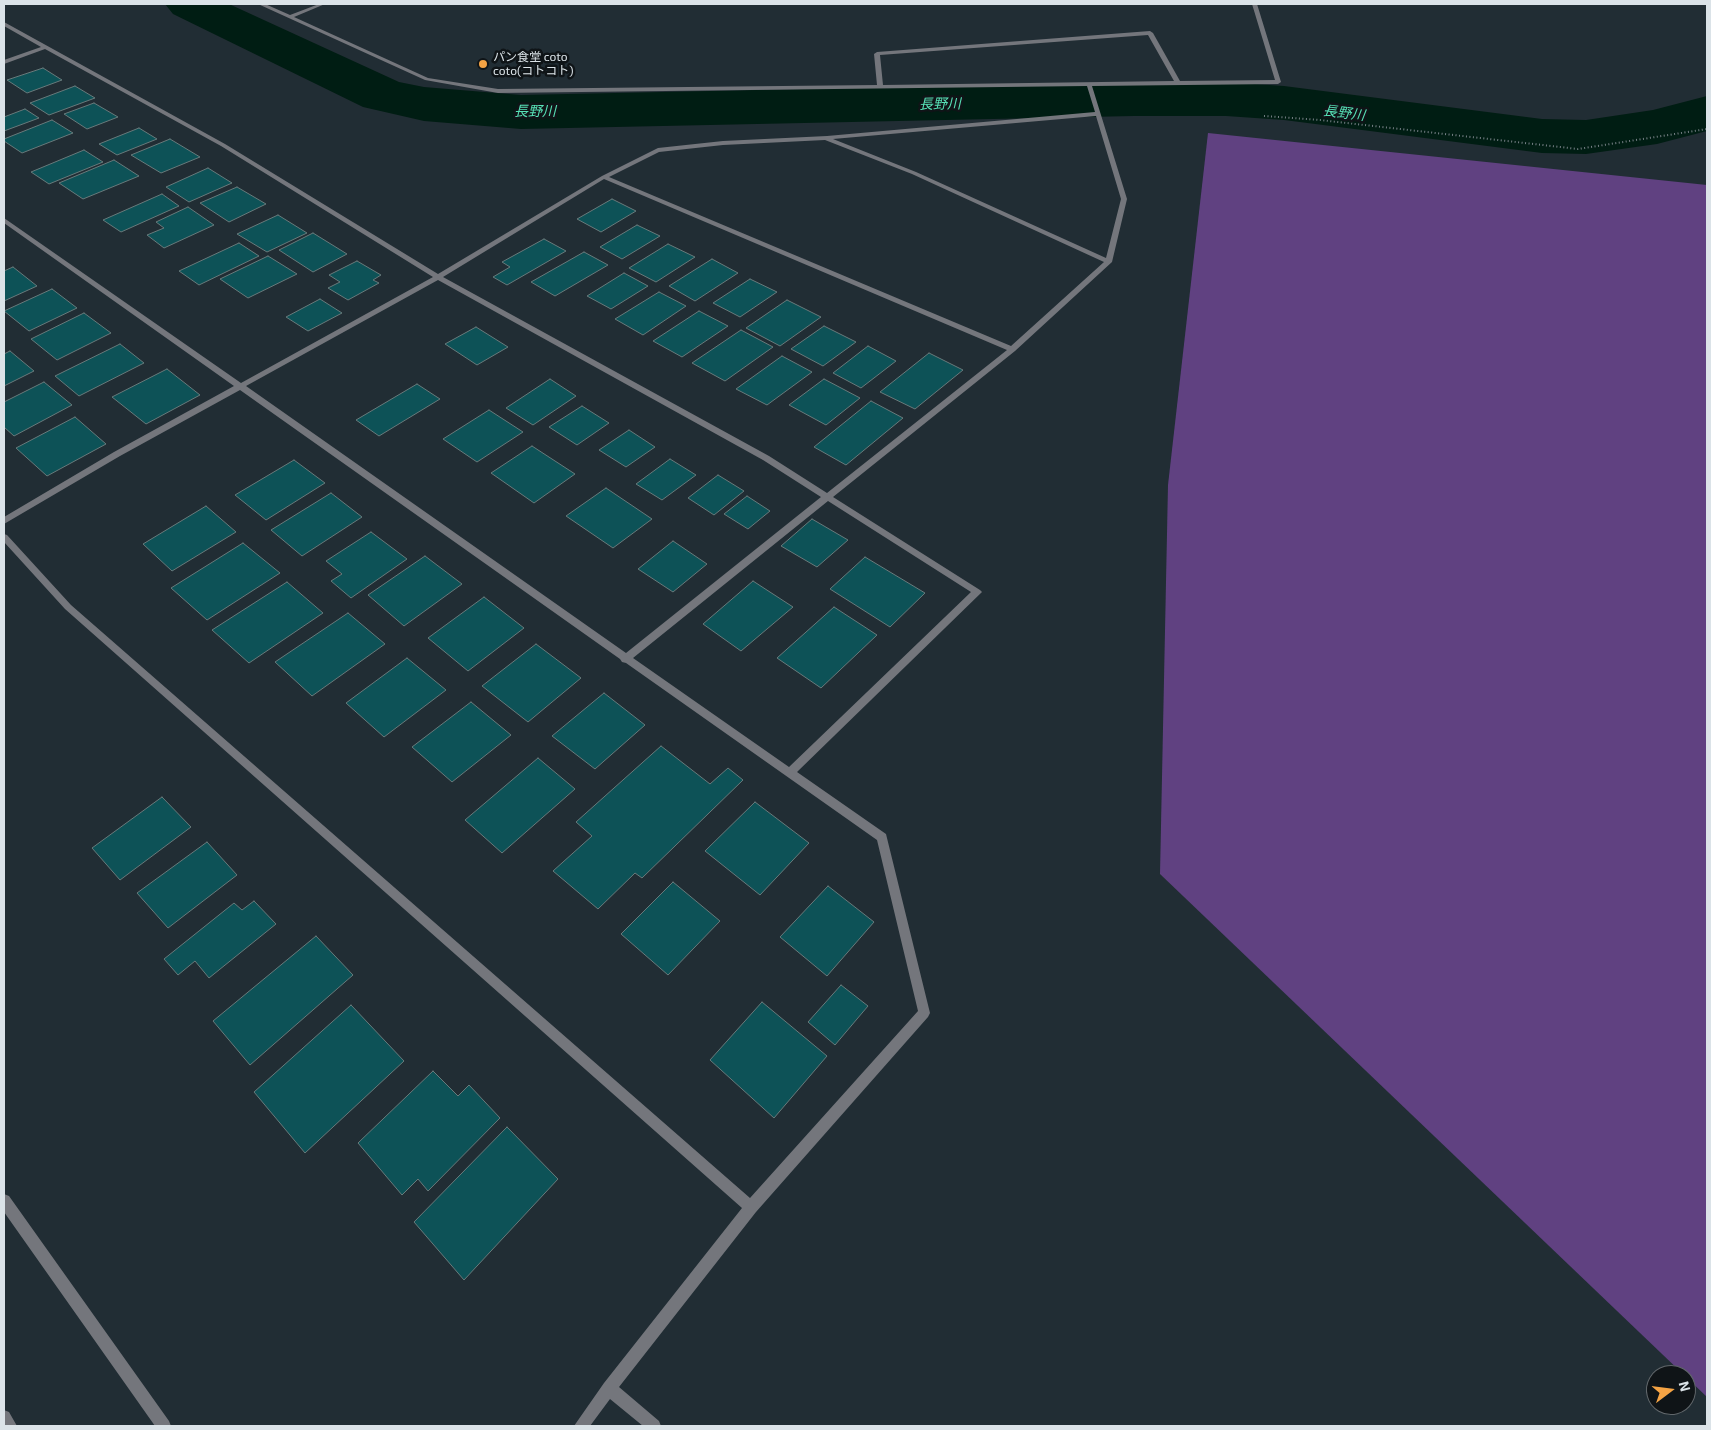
<!DOCTYPE html>
<html>
<head>
<meta charset="utf-8">
<style>
	body { margin:0 }
	#map { position:relative; width:1711px; height:1430px; overflow:hidden; background:#212d34; font-family:"Exo 2",sans-serif }
	canvas { display:block }
	.frame { position:absolute; inset:0; border:5px solid #dbe3e8; pointer-events:none }
	.north { position:absolute; left:1646px; top:1365px; width:50px; height:50px; box-sizing:border-box; background:#0f1417; border:1px solid #61676b; border-radius:50%; rotate:75deg; font-size:14px; font-weight:700; line-height:20px; text-align:center; color:#dbe3e8 }
	.north::after { content:''; display:block; margin:auto; width:18px; height:22px; background:#f4a344; clip-path:polygon(50% 0,100% 100%,50% 72%,0 100%) }
</style>
</head>
<body>
<div id="map">
<canvas width="1711" height="1430"></canvas>
<div class="frame"></div>
<div class="north">N</div>
</div>
<script>
const ctx = document.querySelector('canvas').getContext('2d');
ctx.lineJoin = 'round';
function fillPath(path, color) {
  ctx.fillStyle = color;
  ctx.fill(path, 'evenodd');
}
function toPath(rows) {
  const path = new Path2D();
  for (const r of rows) {
    path.moveTo(r[0], r[1]);
    for (let i = 2; i < r.length; i += 2) path.lineTo(r[i], r[i + 1]);
  }
  return path;
}
function strokePath(path, color, width, dash) {
  ctx.strokeStyle = color;
  ctx.lineWidth = width;
  ctx.lineCap = dash ? 'butt' : 'round';
  ctx.setLineDash(dash || []);
  ctx.stroke(path);
}
function write(font, color, halo, rows, align = 'center') {
  ctx.font = font + ' "Exo 2","Noto Sans JP",sans-serif';
  ctx.lineWidth = 5;
  ctx.setLineDash([]);
  ctx.textBaseline = 'middle';
  ctx.strokeStyle = halo;
  ctx.fillStyle = color;
  for (const [text, x, y, turn = 0] of rows) {
    ctx.save();
    ctx.translate(x, y);
    ctx.rotate((+turn || 0) * Math.PI / 180);
    ctx.textAlign = isNaN(turn) ? turn : align;
    if (halo) ctx.strokeText(text, 0, 0);
    ctx.fillText(text, 0, 0);
    ctx.restore();
  }
}
fillPath(toPath([
	[1208,133,1707,185,1707,1397,1160,874,1168,485]
]), '#604181');
fillPath(toPath([
	[165,4,229,4,399,82,424,87,521,95,1134,82,1226,82,1284,86,1542,119,1586,120,1653,110,1707,96,1707,131,1657,144,1586,154,1542,153,1284,120,1226,116,1134,116,521,129,424,121,363,107,173,14,165,4]
]), '#001d13');
const building = toPath([
	[43,68,62,80,27,93,7,80,43,68],
	[75,86,95,98,49,115,30,103,75,86],
	[94,103,118,117,87,129,64,114,94,103],
	[25,109,39,118,4,131,4,117,25,109],
	[52,120,73,133,22,153,4,141,4,139,52,120],
	[139,128,157,139,117,155,99,144,139,128],
	[170,139,200,157,161,173,131,155,170,139],
	[84,150,103,162,49,184,31,172,84,150],
	[114,160,139,176,83,199,59,183,114,160],
	[208,168,232,183,189,202,166,187,208,168],
	[237,187,266,204,229,222,200,203,237,187],
	[162,194,179,206,121,232,103,220,162,194],
	[612,199,636,211,601,232,577,219,612,199],
	[188,207,214,225,164,248,147,235,164,228,156,222,188,207],
	[278,215,307,233,267,252,237,234,278,215],
	[637,225,660,236,622,259,600,247,637,225],
	[313,233,347,254,313,272,279,250,313,233],
	[544,239,566,251,507,285,493,277,510,267,502,262,544,239],
	[239,243,259,256,199,285,179,271,239,243],
	[668,244,695,257,656,282,629,268,668,244],
	[584,252,608,265,555,296,531,282,584,252],
	[268,256,297,274,248,298,220,279,268,256],
	[712,259,738,273,695,301,669,286,712,259],
	[357,261,381,275,373,280,379,283,348,300,328,288,340,282,329,275,357,261],
	[13,267,37,286,4,301,4,271,13,267],
	[624,273,648,286,611,309,587,296,624,273],
	[750,279,777,292,740,317,713,303,750,279],
	[52,289,77,308,29,331,4,311,52,289],
	[659,292,686,306,643,335,615,319,659,292],
	[320,299,342,313,308,331,286,317,320,299],
	[787,300,821,317,780,346,746,328,787,300],
	[699,311,728,326,682,357,653,341,699,311],
	[84,313,111,333,57,360,31,339,84,313],
	[824,326,856,342,823,366,791,349,824,326],
	[476,327,508,347,477,365,445,344,476,327],
	[741,330,773,347,725,381,692,363,741,330],
	[120,344,144,363,79,396,55,376,120,344],
	[868,346,896,361,861,388,833,373,868,346],
	[10,351,34,371,4,386,4,354,10,351],
	[929,353,963,370,915,409,880,392,929,353],
	[782,356,812,372,767,405,736,389,782,356],
	[167,369,200,395,146,424,112,397,167,369],
	[550,379,576,396,533,425,506,408,550,379],
	[824,379,860,398,826,425,789,405,824,379],
	[44,382,72,405,14,436,4,427,4,402,44,382],
	[417,384,440,399,379,436,356,420,417,384],
	[871,401,903,418,846,465,814,447,871,401],
	[582,406,609,423,577,445,549,427,582,406],
	[489,410,523,432,477,462,443,439,489,410],
	[75,417,106,444,47,476,16,448,75,417],
	[629,430,655,447,626,467,599,450,629,430],
	[532,446,575,474,534,503,491,473,532,446],
	[670,459,696,475,662,500,636,484,670,459],
	[294,460,325,483,266,520,235,495,294,460],
	[718,475,744,491,714,515,688,498,718,475],
	[606,488,652,519,613,548,566,516,606,488],
	[331,493,362,517,302,556,271,530,331,493],
	[747,496,770,511,748,529,724,514,747,496],
	[206,506,236,532,172,571,143,544,206,506],
	[812,519,848,540,817,567,781,546,812,519],
	[371,532,407,559,351,598,331,581,342,574,326,561,371,532],
	[673,541,707,564,673,592,638,569,673,541],
	[243,543,280,573,207,620,171,588,243,543],
	[425,556,462,584,404,626,368,595,425,556],
	[865,557,925,593,890,627,830,589,865,557],
	[753,581,793,607,741,651,703,624,753,581],
	[287,582,323,613,249,663,212,630,287,582],
	[484,597,524,628,468,671,428,638,484,597],
	[834,607,877,635,821,688,777,658,834,607],
	[348,613,385,644,312,696,275,662,348,613],
	[536,644,581,678,528,722,482,686,536,644],
	[407,658,446,690,384,737,346,703,407,658],
	[604,693,645,725,595,769,552,736,604,693],
	[471,702,511,735,452,782,412,747,471,702],
	[661,746,710,784,728,768,743,780,642,878,635,873,598,909,553,871,592,836,576,822,661,746],
	[538,758,575,789,502,853,465,820,538,758],
	[162,797,191,827,120,880,92,848,162,797],
	[755,802,809,843,760,895,705,851,755,802],
	[207,842,237,875,168,928,137,893,207,842],
	[673,882,720,921,668,975,621,934,673,882],
	[828,886,874,922,827,976,780,937,828,886],
	[254,901,276,924,209,978,195,961,178,975,164,959,234,903,242,910,254,901],
	[316,936,353,975,250,1065,213,1021,316,936],
	[841,985,868,1006,835,1045,808,1022,841,985],
	[762,1002,827,1056,774,1118,710,1060,762,1002],
	[351,1005,404,1061,305,1153,254,1092,351,1005],
	[433,1071,458,1096,469,1085,500,1118,428,1191,418,1179,402,1195,358,1143,433,1071],
	[507,1127,558,1179,464,1280,414,1222,507,1127]
]);
fillPath(building, '#0d5257');
strokePath(building, '#687a7b', 1);
strokePath(toPath([
	[1264,116,1320,120,1578,149,1707,129]
]), '#768086', 2, [1, 2.5]);
fillPath(toPath([
	[258,4,265,4,290,15,319,4,325,4,294,17,428,78,498,89,877,85,874,54,877,52,1150,31,1153,33,1180,81,1275,80,1252,4,1257,4,1281,82,1278,84,1092,86,1127,199,1112,262,1015,351,833,497,980,590,982,592,797,772,886,834,930,1013,928,1017,756,1212,619,1387,659,1421,661,1426,643,1426,610,1399,590,1426,574,1426,604,1383,742,1208,65,609,4,542,4,534,7,535,71,605,750,1198,918,1011,877,840,626,663,622,662,620,659,240,390,120,456,4,524,4,517,114,452,234,386,4,223,4,218,241,383,433,277,221,146,45,49,4,64,4,60,41,47,4,26,4,22,225,144,438,274,602,176,658,148,723,141,827,136,1095,112,1087,86,498,93,425,80,258,4],
	[1148,35,1174,81,883,85,880,55,1148,35],
	[1096,116,1121,199,1106,258,916,172,833,139,1096,116],
	[825,140,912,174,1104,262,1011,346,609,177,659,152,723,145,825,140],
	[604,179,1007,350,827,493,769,456,443,277,604,179],
	[438,280,763,460,821,497,626,653,246,386,438,280],
	[828,501,971,592,789,767,633,658,828,501]
]), '#74767c');
fillPath(toPath([
	[4,1194,9,1196,169,1421,171,1426,155,1426,4,1212,4,1194],
	[4,1410,9,1412,17,1426,4,1426,4,1410]
]), '#74767c');
for (const [x, y, r, color] of [
	[483,64,5,"#f4a344"]
]) {
  const dot = new Path2D();
  dot.arc(x, y, r, 0, 2 * Math.PI);
  ctx.fillStyle = color;
  ctx.fill(dot);
  strokePath(dot, '#0f1417', 2);
}
write('12px', '#dbe3e8', '#0f1417', [
	["パン食堂 coto",493,57],
	["coto(コトコト)",493,71]
], 'left');
write('italic 14px', '#57e1b6', '#0f1417', [
	["長野川",940,104,-1],
	["長野川",535,111],
	["長野川",1344,113,7]
]);
</script>
</body>
</html>
